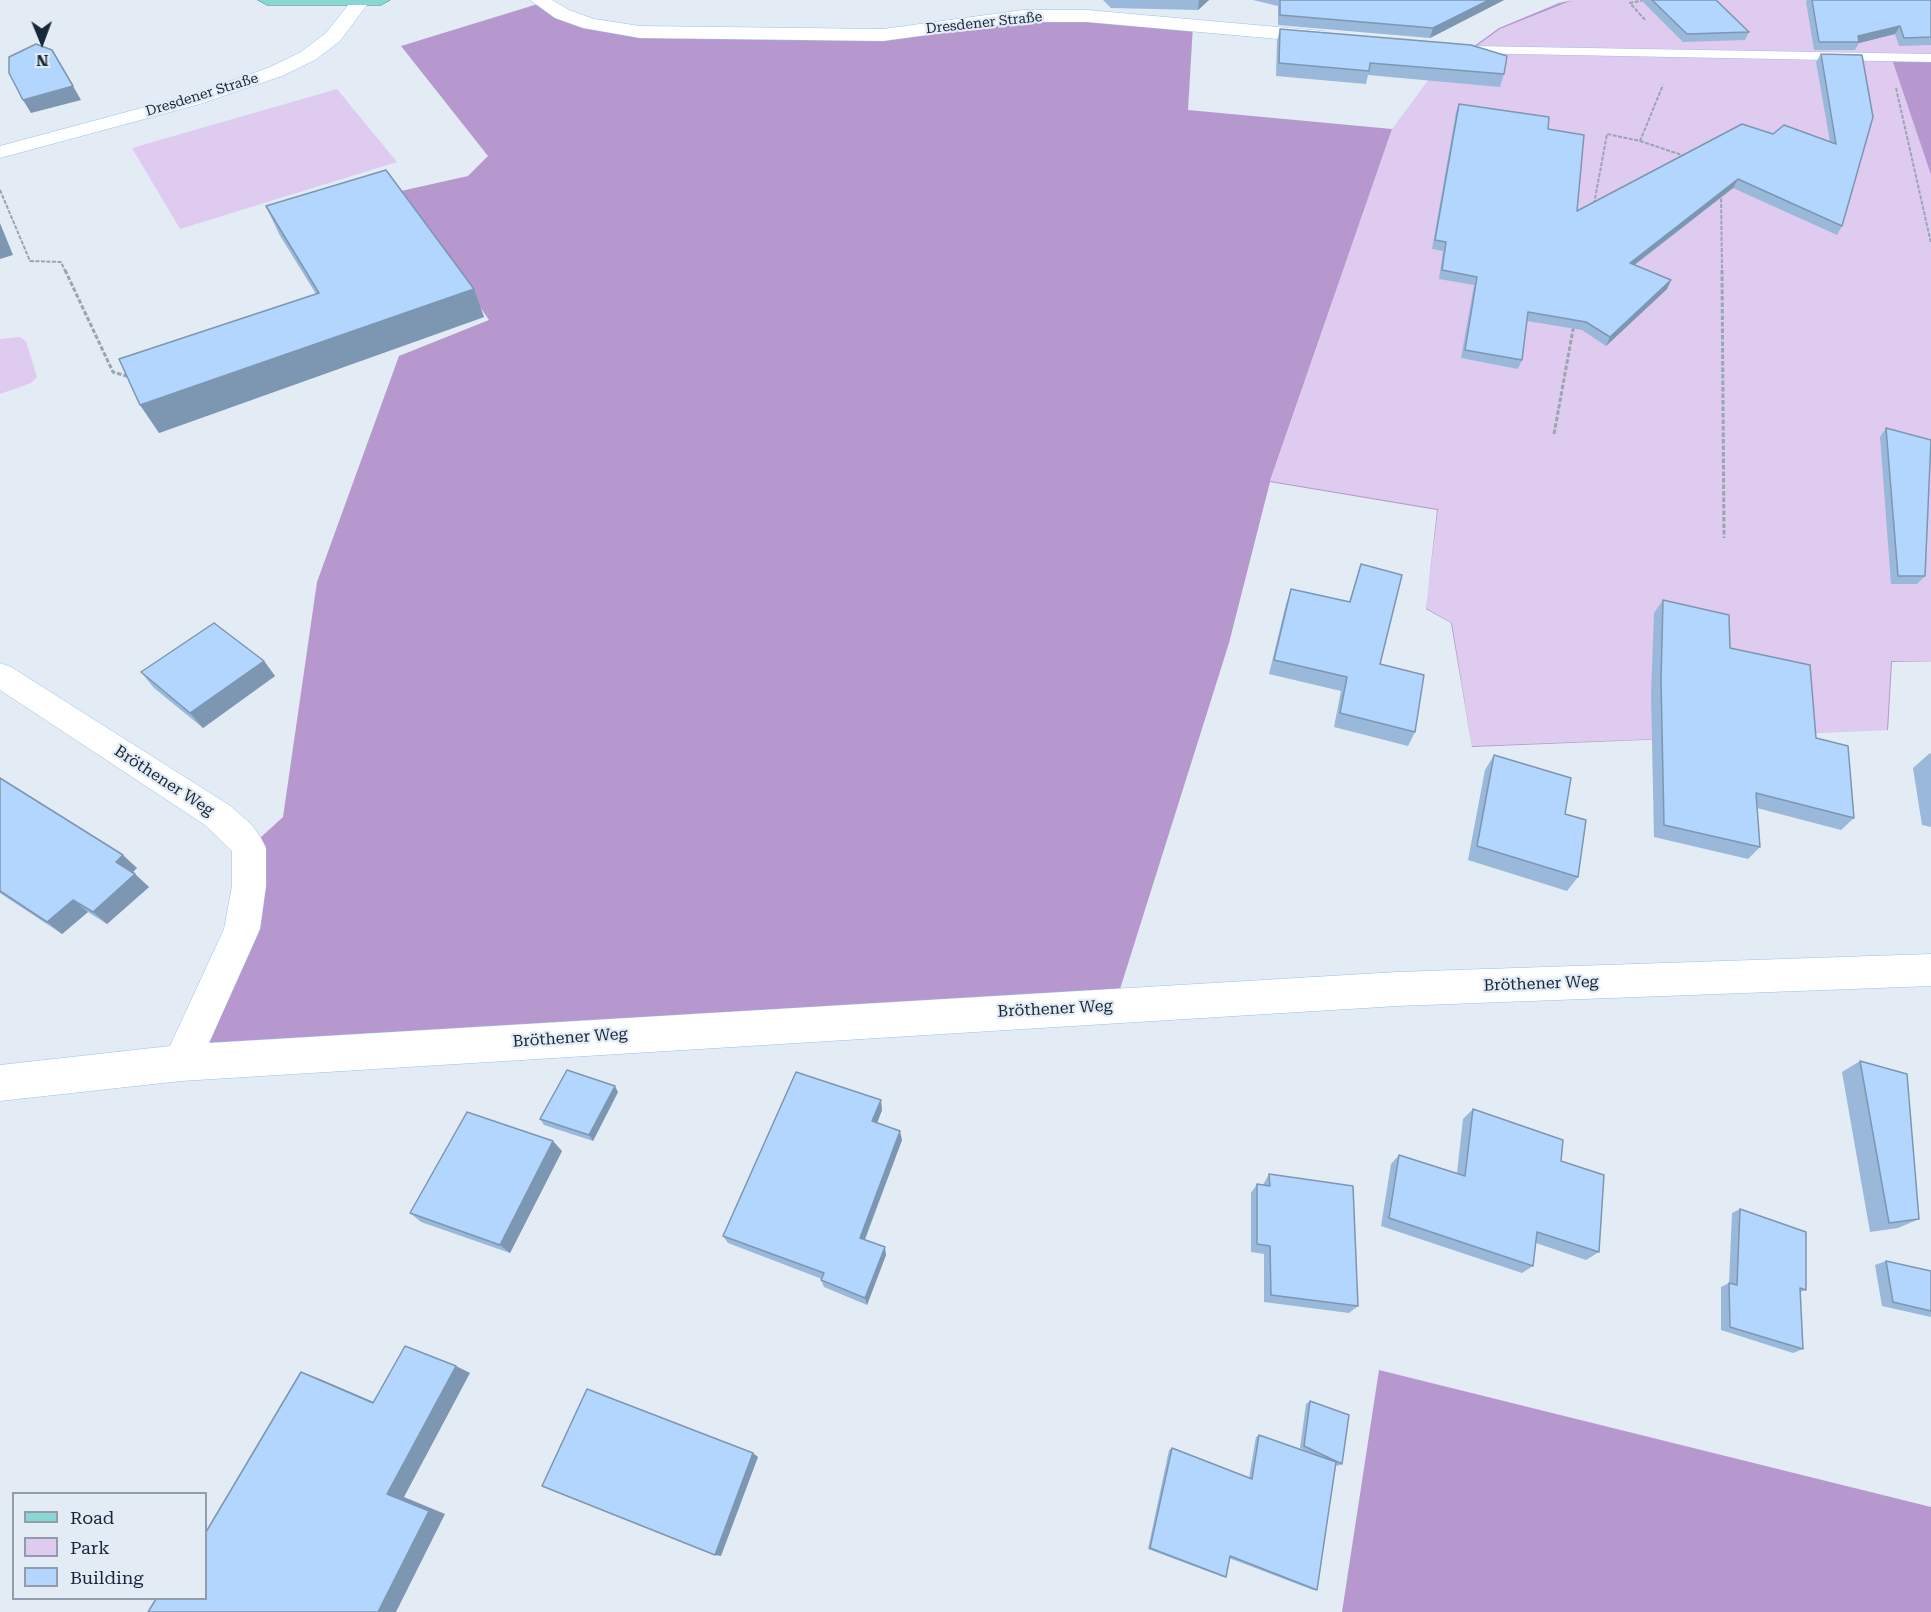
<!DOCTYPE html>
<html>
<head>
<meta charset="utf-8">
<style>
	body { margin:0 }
	#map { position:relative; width:1931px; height:1612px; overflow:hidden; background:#e3ebf5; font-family:"Roboto Serif",serif }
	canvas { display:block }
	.legend { position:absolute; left:12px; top:1492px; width:195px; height:108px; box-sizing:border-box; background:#e3ebf5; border:2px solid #919daa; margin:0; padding:8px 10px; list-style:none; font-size:18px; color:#172739 }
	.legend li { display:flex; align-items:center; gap:12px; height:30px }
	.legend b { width:30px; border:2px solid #919daa }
	.north { position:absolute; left:12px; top:12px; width:60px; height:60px; -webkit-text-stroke:4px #e3ebf5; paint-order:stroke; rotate:179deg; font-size:16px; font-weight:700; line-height:24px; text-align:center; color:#172739 }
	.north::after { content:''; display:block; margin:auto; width:21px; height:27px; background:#172739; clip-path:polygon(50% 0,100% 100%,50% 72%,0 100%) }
</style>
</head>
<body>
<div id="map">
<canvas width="1931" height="1612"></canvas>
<ul class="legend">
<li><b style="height:8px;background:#89d7d3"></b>Road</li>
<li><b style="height:16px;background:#e0cbf0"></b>Park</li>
<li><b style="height:16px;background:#b2d6fd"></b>Building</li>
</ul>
<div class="north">N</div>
</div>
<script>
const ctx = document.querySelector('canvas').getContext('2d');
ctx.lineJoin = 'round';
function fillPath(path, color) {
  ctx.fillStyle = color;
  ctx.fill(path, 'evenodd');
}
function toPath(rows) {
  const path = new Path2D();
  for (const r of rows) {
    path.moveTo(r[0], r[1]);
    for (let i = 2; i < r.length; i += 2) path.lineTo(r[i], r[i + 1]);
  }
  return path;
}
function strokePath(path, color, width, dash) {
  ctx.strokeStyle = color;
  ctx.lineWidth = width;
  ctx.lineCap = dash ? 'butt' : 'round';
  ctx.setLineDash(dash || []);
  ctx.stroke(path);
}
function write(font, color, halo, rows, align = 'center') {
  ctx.font = font + ' "Roboto Serif",serif';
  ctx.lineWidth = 4.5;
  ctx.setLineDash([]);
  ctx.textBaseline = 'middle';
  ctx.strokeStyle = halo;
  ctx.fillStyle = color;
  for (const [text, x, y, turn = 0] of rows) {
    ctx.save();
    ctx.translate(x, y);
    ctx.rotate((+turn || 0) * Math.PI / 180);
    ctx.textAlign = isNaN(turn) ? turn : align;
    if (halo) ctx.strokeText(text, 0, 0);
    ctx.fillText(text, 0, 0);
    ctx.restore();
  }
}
fillPath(toPath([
	[1573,0,1931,0,1931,58,1893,59,1931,175,1931,662,1891,661,1888,730,1472,746,1452,623,1426,608,1438,509,1270,482,1392,129,1429,79,1500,29],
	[337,89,397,162,180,229,132,148],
	[20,337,26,341,37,377,31,383,0,394,0,339]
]), '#e0cbf0');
fillPath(toPath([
	[1573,0,1500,29,1471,50,1429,79,1392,129,1270,481,1438,509,1426,608,1452,623,1472,746,1887,730,1891,661,1931,662,1892,662,1888,730,1472,747,1451,623,1426,609,1437,510,1270,482,1229,643,1115,1005,182,1062,208,1001,249,848,283,817,317,582,399,356,489,320,401,191,468,176,488,156,401,46,541,3,590,24,883,35,1023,16,1193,25,1188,110,1392,129,1429,79,1499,28,1559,3],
	[1931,58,1931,175,1892,59],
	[1379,1370,1931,1507,1931,1612,1342,1612]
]), '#b798ce');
const service = toPath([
	[1471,46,1931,54,1931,62,1466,53,1464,50,1471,46]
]);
const minor = toPath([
	[352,0,370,1,340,41,315,60,282,76,200,104,0,158,0,146,186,96,268,68,301,52,326,33,352,0],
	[530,0,552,0,569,10,594,19,640,26,883,29,1023,10,1087,10,1323,31,1332,37,1323,43,1087,22,1023,22,883,41,640,38,583,28,555,18,530,0],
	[0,663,11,667,229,805,251,824,261,838,266,848,266,886,260,929,209,1043,1397,972,1931,954,1931,986,1397,1006,181,1081,0,1101,0,1065,170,1046,224,929,232,886,232,851,205,825,0,690,0,663]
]);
const primary = toPath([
	[258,0,390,0,381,5,267,5,258,0]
]);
strokePath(service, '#96c1ef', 1);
strokePath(minor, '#96c1ef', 1);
strokePath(primary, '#2e888a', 1);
strokePath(toPath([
	[1644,0,1630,3,1646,21],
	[1896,88,1931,243],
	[1640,141,1688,157],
	[0,190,30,261,61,262,65,271],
	[1721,193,1722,271],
	[1594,204,1607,134,1640,141,1663,85]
]), '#9aa5b2', 2, [4, 1.5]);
strokePath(toPath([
	[65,270,113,372,130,377],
	[1722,270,1724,538],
	[1554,434,1574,324]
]), '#9aa5b2', 3, [4.5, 2]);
fillPath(service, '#fff');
fillPath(minor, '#fff');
fillPath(primary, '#89d7d3');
fillPath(toPath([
	[1103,0,1209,0,1198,10,1111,8],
	[1253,0,1504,0,1430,38,1278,25,1278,6],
	[1641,0,1716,0,1749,32,1745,40,1683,42],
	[1807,0,1931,0,1931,45,1899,46,1895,34,1859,43,1855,50,1814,50,1806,2],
	[1280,29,1504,74,1500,87,1368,75,1366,84,1276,76,1277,41],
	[1821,54,1862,55,1842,226,1837,235,1733,188,1635,265,1671,280,1667,289,1606,346,1582,330,1527,321,1522,360,1518,369,1461,358,1474,285,1439,279,1443,251,1432,249,1456,112,1459,104,1548,129,1577,211,1773,134,1830,142,1816,62],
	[266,206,474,289,484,317,159,433,316,294,279,234],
	[1886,428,1925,576,1917,584,1891,584,1880,437],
	[1361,564,1380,664,1415,732,1408,746,1334,727,1341,691,1269,674,1286,604,1291,589,1349,602],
	[1663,600,1730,648,1854,818,1841,830,1757,808,1760,847,1748,859,1654,837,1651,694,1654,613],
	[264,661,275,676,203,728,154,688,141,672],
	[1930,753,1931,754,1931,827,1922,825,1913,768],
	[1494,755,1578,877,1567,891,1468,860,1485,770],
	[0,778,137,868,132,872,149,887,107,924,88,912,62,934,0,893],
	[1860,1061,1919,1219,1898,1228,1870,1232,1842,1072],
	[618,1092,593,1141,544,1125,540,1119],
	[1473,1109,1561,1161,1599,1252,1586,1260,1536,1243,1533,1266,1522,1273,1381,1226,1391,1164,1399,1155,1457,1173,1463,1119],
	[882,1110,877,1123,902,1140,865,1240,886,1255,867,1305,824,1287,821,1280,822,1279,728,1243,723,1236],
	[562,1151,510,1253,421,1222,410,1213],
	[1269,1174,1358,1306,1349,1313,1264,1302,1264,1254,1251,1252,1251,1193,1257,1184,1263,1185],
	[1740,1209,1806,1290,1800,1292,1803,1349,1793,1353,1721,1330,1721,1287,1729,1283,1732,1213],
	[1886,1261,1931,1271,1931,1317,1882,1306,1875,1265],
	[1310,1401,1342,1464,1337,1466,1336,1465,1317,1590,1313,1590,1229,1558,1226,1577,1223,1577,1148,1549,1169,1450,1172,1448,1249,1478,1256,1437,1259,1435,1309,1452,1300,1448,1306,1404]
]), '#99b8da');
fillPath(toPath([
	[1199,0,1209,0,1198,10],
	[1489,0,1504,0,1430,38,1433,28],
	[1900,26,1895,34,1859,43,1858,36],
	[73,86,81,100,31,113,23,100],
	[1738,179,1733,188,1626,271,1630,263],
	[0,223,13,255,0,259],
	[1671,280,1667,289,1606,346,1610,337],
	[474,289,484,317,159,433,140,405],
	[264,661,275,676,203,728,190,713],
	[123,855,137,868,130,875,116,862],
	[135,874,149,887,107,924,93,912],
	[73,900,88,912,62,934,47,922],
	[615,1086,618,1092,593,1141,589,1135],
	[881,1100,882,1110,874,1131,872,1121],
	[900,1131,902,1140,862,1246,860,1238],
	[553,1141,562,1151,510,1253,500,1245],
	[885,1247,886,1255,867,1305,865,1298],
	[456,1366,470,1373,404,1497,445,1514,396,1612,378,1612,387,1494],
	[301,1372,320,1379,390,1409,373,1403],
	[753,1453,758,1457,721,1556,715,1555]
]), '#7d96b1');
const building = toPath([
	[1280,0,1489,0,1433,28,1280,15,1280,0],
	[1652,0,1716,0,1749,32,1687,34,1652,0],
	[1812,0,1931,0,1931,37,1904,38,1900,26,1858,36,1859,42,1819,42,1812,0],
	[1280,29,1471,45,1507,56,1504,74,1370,63,1369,71,1279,63,1280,29],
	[36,44,52,50,73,86,23,100,9,73,9,57,36,44],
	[1821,54,1862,55,1873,117,1842,226,1738,179,1630,263,1671,280,1610,337,1586,322,1528,312,1522,360,1465,350,1477,277,1442,270,1446,242,1435,240,1459,104,1549,117,1548,129,1584,135,1577,211,1742,124,1773,134,1784,125,1836,144,1821,54],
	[386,170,474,289,140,405,119,359,319,293,266,206,386,170],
	[1886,428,1931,440,1925,576,1898,576,1886,428],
	[1361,564,1402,575,1380,664,1424,675,1415,732,1340,713,1347,677,1274,660,1291,589,1350,602,1361,564],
	[1663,600,1729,615,1730,648,1810,665,1816,738,1848,746,1854,818,1756,793,1760,847,1664,825,1661,681,1663,600],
	[214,623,264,661,190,713,141,672,214,623],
	[1494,755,1571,778,1565,814,1586,820,1578,877,1477,846,1494,755],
	[0,778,123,855,116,862,135,874,93,912,73,900,47,922,0,891,0,778],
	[1860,1061,1907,1074,1919,1219,1889,1223,1860,1061],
	[567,1070,615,1086,589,1135,540,1119,567,1070],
	[796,1072,881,1100,872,1121,900,1131,860,1238,885,1247,865,1298,821,1280,824,1273,723,1236,796,1072],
	[1473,1109,1563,1140,1561,1161,1604,1175,1599,1252,1537,1232,1533,1266,1389,1218,1399,1155,1465,1176,1473,1109],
	[467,1112,553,1141,500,1245,410,1213,467,1112],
	[1269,1174,1353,1186,1358,1306,1271,1295,1270,1246,1257,1244,1257,1184,1270,1186,1269,1174],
	[1740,1209,1806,1232,1806,1290,1800,1288,1803,1349,1730,1327,1729,1283,1737,1285,1740,1209],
	[1886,1261,1931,1271,1931,1311,1893,1302,1886,1261],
	[405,1346,456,1366,387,1494,429,1511,378,1612,148,1612,156,1599,206,1599,206,1532,301,1372,373,1403,405,1346],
	[587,1389,753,1453,715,1555,542,1486,587,1389],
	[1310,1401,1349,1415,1342,1464,1304,1446,1310,1401],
	[1259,1435,1336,1462,1317,1590,1230,1556,1226,1577,1150,1548,1172,1448,1252,1479,1259,1435]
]);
fillPath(building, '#b2d6fd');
strokePath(building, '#7d96b1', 1.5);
write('14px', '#172739', '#e3ebf5', [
	["Dresdener Straße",984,23,-6],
	["Dresdener Straße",202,95,-17]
]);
write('16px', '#172739', '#e3ebf5', [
	["Bröthener Weg",164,781,33],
	["Bröthener Weg",1541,984,-2],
	["Bröthener Weg",1055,1009,-3],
	["Bröthener Weg",570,1038,-4]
]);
</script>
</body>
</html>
